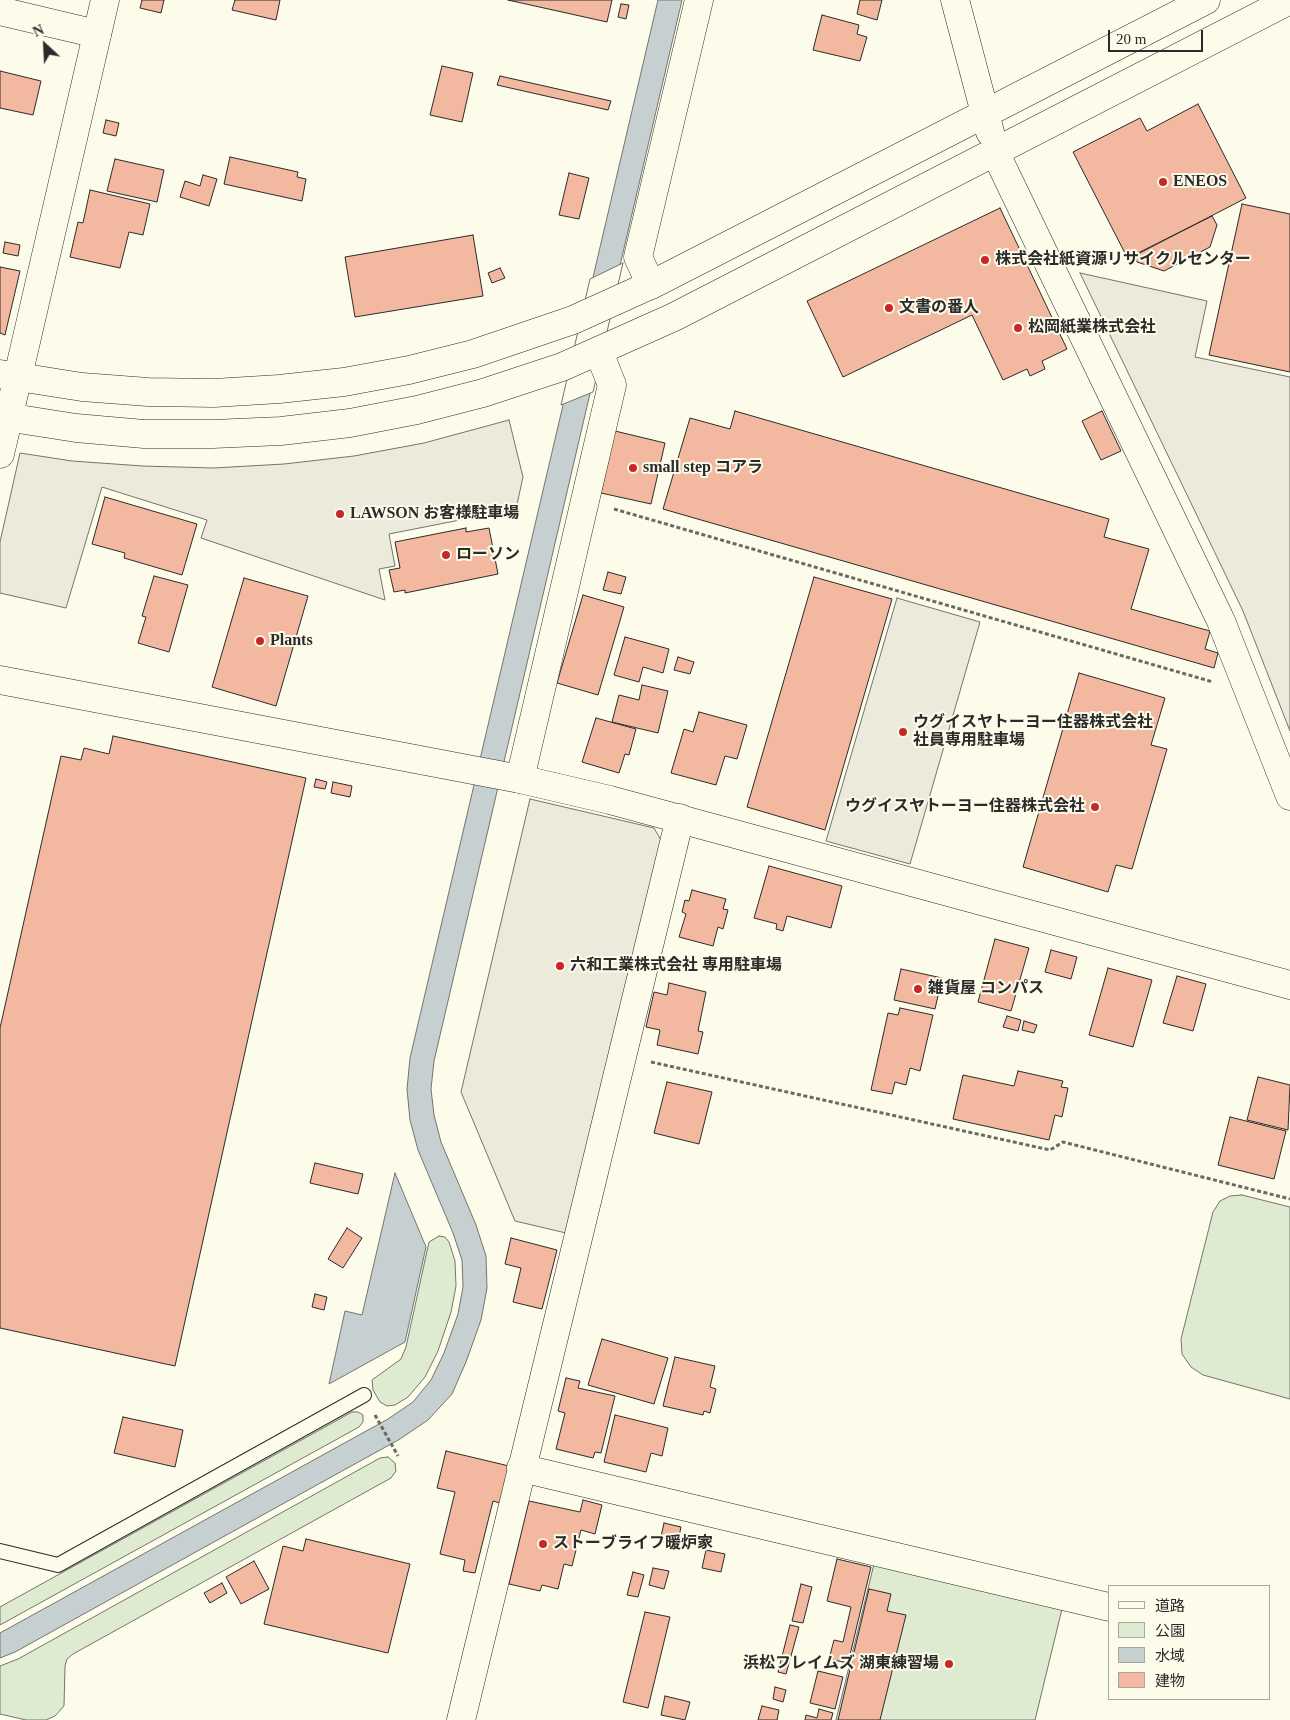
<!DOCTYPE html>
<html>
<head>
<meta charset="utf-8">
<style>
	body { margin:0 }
	#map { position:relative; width:1290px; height:1720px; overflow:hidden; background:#fdfbea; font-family:"Times New Roman","Noto Sans JP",serif }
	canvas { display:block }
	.legend { position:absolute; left:1108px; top:1585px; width:162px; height:115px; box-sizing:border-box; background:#fdfbea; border:1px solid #a9a89e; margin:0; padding:6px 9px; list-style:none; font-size:15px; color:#2b2b2b }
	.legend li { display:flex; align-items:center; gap:10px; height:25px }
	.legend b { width:25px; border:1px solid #a9a89e }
	.north { position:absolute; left:20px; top:20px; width:50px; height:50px; -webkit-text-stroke:4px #fdfbea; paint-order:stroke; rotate:335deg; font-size:14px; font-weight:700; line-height:20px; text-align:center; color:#2b2b2b }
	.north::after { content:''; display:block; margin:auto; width:18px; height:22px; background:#2b2b2b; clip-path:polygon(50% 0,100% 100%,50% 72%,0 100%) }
	.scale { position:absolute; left:1108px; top:30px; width:95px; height:22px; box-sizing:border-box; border:2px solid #2b2b2b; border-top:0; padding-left:6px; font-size:15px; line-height:18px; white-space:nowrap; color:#2b2b2b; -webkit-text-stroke:4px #fdfbea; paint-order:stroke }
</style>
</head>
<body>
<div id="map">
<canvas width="1290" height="1720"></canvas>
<ul class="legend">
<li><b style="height:6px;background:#fdfbea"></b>道路</li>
<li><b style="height:14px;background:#deebd1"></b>公園</li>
<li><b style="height:14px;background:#c7d0d0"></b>水域</li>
<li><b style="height:14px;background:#f2b8a0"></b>建物</li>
</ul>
<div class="north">N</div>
<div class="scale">20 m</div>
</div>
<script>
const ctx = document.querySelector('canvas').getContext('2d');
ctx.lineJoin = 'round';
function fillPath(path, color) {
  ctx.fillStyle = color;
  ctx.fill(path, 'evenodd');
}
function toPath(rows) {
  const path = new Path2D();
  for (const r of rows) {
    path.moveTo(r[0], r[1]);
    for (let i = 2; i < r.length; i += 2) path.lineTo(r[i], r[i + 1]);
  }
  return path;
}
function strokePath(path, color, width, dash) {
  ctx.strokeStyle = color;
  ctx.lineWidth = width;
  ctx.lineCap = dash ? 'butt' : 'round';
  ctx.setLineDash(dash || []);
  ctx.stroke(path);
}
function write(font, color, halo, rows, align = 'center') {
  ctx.font = font + ' "Times New Roman","Noto Sans JP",serif';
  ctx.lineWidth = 4;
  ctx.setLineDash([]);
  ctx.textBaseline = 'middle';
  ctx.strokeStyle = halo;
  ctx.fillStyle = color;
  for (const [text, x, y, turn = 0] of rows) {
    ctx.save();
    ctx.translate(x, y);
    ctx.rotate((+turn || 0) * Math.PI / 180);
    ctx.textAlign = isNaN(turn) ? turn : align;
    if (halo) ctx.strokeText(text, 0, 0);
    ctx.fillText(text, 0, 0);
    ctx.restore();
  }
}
const green = toPath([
	[1242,1195,1290,1207,1290,1399,1203,1375,1191,1367,1182,1354,1181,1339,1213,1212,1220,1201,1230,1196,1242,1195],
	[439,1236,445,1237,449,1242,455,1261,456,1286,451,1312,438,1351,425,1377,408,1397,395,1405,387,1406,380,1402,373,1390,372,1380,401,1359,406,1347,429,1242,439,1236],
	[352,1412,358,1412,363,1415,363,1422,359,1427,0,1625,0,1607,352,1412],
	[388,1457,395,1463,396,1471,391,1478,73,1654,67,1659,65,1666,64,1706,55,1716,46,1720,26,1720,0,1714,0,1666,18,1659,380,1458,388,1457],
	[874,1564,1062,1609,1035,1720,836,1720,874,1564]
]);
fillPath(green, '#deebd1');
strokePath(green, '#74746e', 1);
const parking = toPath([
	[1080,273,1207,301,1195,357,1290,377,1290,731,1243,611,1080,273],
	[509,420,523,477,516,509,389,534,395,566,379,569,385,600,201,538,207,520,102,487,66,608,0,593,0,542,20,453,72,461,143,466,213,468,284,464,354,456,424,443,509,420],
	[897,598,980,622,910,864,826,841,897,598],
	[530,799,654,828,661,840,566,1233,515,1221,461,1092,530,799]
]);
fillPath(parking, '#eceadb');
strokePath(parking, '#74746e', 1);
const water = toPath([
	[658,0,682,0,434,1061,431,1089,434,1115,441,1142,476,1225,486,1256,487,1288,481,1320,466,1362,452,1394,428,1420,400,1439,15,1652,0,1658,0,1633,388,1419,413,1402,431,1380,444,1353,458,1314,463,1287,462,1260,453,1233,418,1150,410,1120,407,1089,410,1058,658,0],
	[395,1173,426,1247,405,1342,329,1384,345,1311,362,1315,395,1173]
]);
fillPath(water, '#c7d0d0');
strokePath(water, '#74746e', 1);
const pier = toPath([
	[623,263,593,392,561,405,590,279,623,263]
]);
fillPath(pier, '#fdfbea');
strokePath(pier, '#74746e', 1);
const building = toPath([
	[142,0,164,0,161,13,140,8,142,0],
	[235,0,280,0,276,20,232,10,235,0],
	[508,0,612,0,607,22,508,0],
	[860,0,882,0,877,20,857,14,860,0],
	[621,4,629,5,626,19,618,17,621,4],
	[822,15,859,25,857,34,867,37,860,61,813,50,822,15],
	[442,66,473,73,462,122,430,115,442,66],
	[0,71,41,81,33,115,0,108,0,71],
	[500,76,611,101,608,110,497,85,500,76],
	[1198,104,1246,198,1128,259,1073,152,1140,118,1147,131,1198,104],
	[106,120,119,123,116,136,103,133,106,120],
	[230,157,298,172,297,177,306,179,302,201,224,184,230,157],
	[115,159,164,170,157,202,107,191,115,159],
	[569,173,589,178,579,219,559,215,569,173],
	[203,175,217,179,209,206,180,197,185,181,200,186,203,175],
	[90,190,150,204,143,235,129,232,120,268,70,257,78,222,83,223,90,190],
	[1242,204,1290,214,1290,372,1209,355,1242,204],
	[1000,208,1067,349,1042,361,1045,369,1030,376,1027,369,1003,380,972,315,843,377,807,301,1000,208],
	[1212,216,1217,225,1210,247,1164,271,1137,262,1134,255,1212,216],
	[473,235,483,296,355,317,345,257,473,235],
	[5,242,20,245,18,256,3,253,5,242],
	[0,267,20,271,5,335,0,333,0,267],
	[500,268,505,278,492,283,488,273,500,268],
	[735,411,1109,519,1104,537,1149,549,1131,609,1210,631,1205,649,1218,653,1214,668,663,509,690,418,730,429,735,411],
	[1102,411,1121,451,1101,460,1082,421,1102,411],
	[615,431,665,443,651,504,601,493,615,431],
	[105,497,197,524,182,575,124,558,125,553,92,544,105,497],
	[466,528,466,532,489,528,498,574,405,593,405,590,394,592,389,570,400,568,395,542,466,528],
	[608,572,626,577,621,594,603,590,608,572],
	[154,576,188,585,169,652,138,643,146,617,142,616,154,576],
	[814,577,892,599,825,830,747,807,814,577],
	[244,578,308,596,276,706,212,687,244,578],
	[583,595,624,607,598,695,557,683,583,595],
	[625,637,669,649,663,673,643,667,639,682,614,675,625,637],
	[678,657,694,662,690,674,674,670,678,657],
	[1079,673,1165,698,1151,745,1167,749,1132,869,1116,865,1108,892,1023,867,1079,673],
	[642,685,668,691,658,733,612,722,619,695,639,700,642,685],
	[699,712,747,725,737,759,725,756,716,785,671,773,684,729,693,732,699,712],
	[596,718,636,729,629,755,625,754,619,773,582,762,596,718],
	[113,736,306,778,175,1366,0,1328,0,1028,61,756,81,760,84,748,109,754,113,736],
	[316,779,327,782,325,789,314,787,316,779],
	[333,782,352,786,350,797,331,793,333,782],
	[769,866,842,886,831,928,787,916,783,931,776,929,777,924,754,918,769,866],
	[692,890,726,899,723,909,728,910,723,929,718,927,713,946,679,937,686,914,682,912,685,900,689,901,692,890],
	[995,939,1029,948,1011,1011,978,1002,995,939],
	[1051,950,1077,957,1071,979,1045,972,1051,950],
	[1108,968,1152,980,1133,1047,1089,1035,1108,968],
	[901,969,942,978,935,1009,894,1000,901,969],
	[1177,976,1206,984,1193,1031,1163,1023,1177,976],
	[669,983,706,992,698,1031,703,1032,698,1054,657,1045,660,1030,646,1027,654,992,667,995,669,983],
	[900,1008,933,1015,920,1071,910,1068,906,1085,895,1082,892,1094,871,1090,888,1013,898,1015,900,1008],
	[1007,1016,1021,1020,1018,1031,1003,1027,1007,1016],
	[1024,1021,1037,1025,1034,1033,1022,1030,1024,1021],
	[1018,1071,1063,1081,1061,1087,1068,1088,1062,1117,1055,1115,1049,1140,953,1119,963,1075,1014,1086,1018,1071],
	[1258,1077,1290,1085,1288,1130,1247,1120,1258,1077],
	[667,1082,712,1092,699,1144,654,1133,667,1082],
	[1230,1117,1286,1131,1274,1179,1218,1165,1230,1117],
	[315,1163,363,1174,358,1194,310,1183,315,1163],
	[347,1228,362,1238,343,1268,328,1259,347,1228],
	[511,1238,557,1250,542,1309,513,1302,521,1268,505,1264,511,1238],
	[315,1294,327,1297,324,1310,312,1307,315,1294],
	[602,1339,668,1358,654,1404,588,1385,602,1339],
	[675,1357,715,1366,710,1387,716,1389,710,1413,704,1411,703,1415,663,1406,675,1357],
	[566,1378,580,1381,578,1388,615,1396,601,1453,595,1452,593,1458,556,1449,565,1413,558,1411,566,1378],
	[615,1415,668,1428,662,1456,651,1453,646,1472,604,1462,615,1415],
	[123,1417,183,1430,175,1467,114,1453,123,1417],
	[446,1451,509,1466,500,1503,493,1501,475,1573,463,1571,465,1560,440,1554,455,1492,437,1488,446,1451],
	[583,1500,602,1505,595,1534,581,1530,572,1566,564,1564,558,1589,542,1585,540,1591,509,1584,529,1501,580,1512,583,1500],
	[664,1523,681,1527,677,1545,660,1541,664,1523],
	[306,1539,410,1564,388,1653,264,1624,283,1546,303,1551,306,1539],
	[706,1550,725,1554,721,1572,702,1568,706,1550],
	[837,1559,871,1567,848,1663,829,1659,834,1640,843,1642,851,1607,827,1601,837,1559],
	[254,1561,269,1589,241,1604,226,1577,254,1561],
	[653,1568,669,1571,664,1589,649,1585,653,1568],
	[633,1572,644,1575,638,1597,627,1595,633,1572],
	[222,1583,227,1593,210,1603,204,1593,222,1583],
	[801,1584,812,1587,803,1623,792,1621,801,1584],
	[869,1589,891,1594,887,1611,906,1615,880,1720,838,1720,869,1589],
	[645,1612,670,1617,648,1708,623,1702,645,1612],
	[790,1625,799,1627,786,1674,778,1672,790,1625],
	[818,1671,843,1677,835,1709,810,1703,818,1671],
	[775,1687,786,1690,783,1702,773,1699,775,1687],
	[665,1696,690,1702,685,1720,661,1715,665,1696],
	[762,1706,779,1710,777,1720,758,1720,762,1706],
	[819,1709,833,1713,831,1720,805,1720,806,1715,817,1718,819,1709]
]);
fillPath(building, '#f2b8a0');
strokePath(building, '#2b2b2b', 1);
const service = toPath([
	[0,1551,58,1565,364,1395]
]);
const minor = toPath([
	[0,11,97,34],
	[995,152,1221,621,1290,796],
	[651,285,638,257,699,0],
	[520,779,612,385,599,352],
	[521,1468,1109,1607],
	[461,1720,680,818]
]);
const tertiary = toPath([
	[955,0,990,132],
	[0,374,82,387,148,392,214,393,279,389,344,382,409,370,473,354,573,320,657,282,1206,0],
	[0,416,76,428,144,434,213,434,281,431,350,423,417,410,483,393,562,367,674,317,1290,0],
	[0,454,105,0],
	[0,680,520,779,610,800,1290,985]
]);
strokePath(service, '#2b2b2b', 16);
strokePath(minor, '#2b2b2b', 29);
strokePath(tertiary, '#2b2b2b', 29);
strokePath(toPath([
	[614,509,1213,682],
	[651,1062,1050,1150,1063,1142,1290,1199],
	[375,1415,398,1456]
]), '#6a6964', 3, [4, 2.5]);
strokePath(service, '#fdfbea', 14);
strokePath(minor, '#fdfbea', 28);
strokePath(tertiary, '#fdfbea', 28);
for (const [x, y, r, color] of [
	[1163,182,5,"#c62828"],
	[985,260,5,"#c62828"],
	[889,308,5,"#c62828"],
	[1018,328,5,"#c62828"],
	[633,468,5,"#c62828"],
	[340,514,5,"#c62828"],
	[446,555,5,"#c62828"],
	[260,641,5,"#c62828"],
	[903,732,5,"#c62828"],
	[1095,807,5,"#c62828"],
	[560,966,5,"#c62828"],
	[918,989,5,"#c62828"],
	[543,1544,5,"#c62828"],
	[949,1664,5,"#c62828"]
]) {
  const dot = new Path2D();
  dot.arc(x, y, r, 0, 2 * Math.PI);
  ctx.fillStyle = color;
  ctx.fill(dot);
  strokePath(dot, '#fdfbea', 2);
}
write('bold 16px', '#2b2b2b', '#fdfbea', [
	["ENEOS",1173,182],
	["株式会社紙資源リサイクルセンター",995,260],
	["文書の番人",899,308],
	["松岡紙業株式会社",1028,328],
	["small step コアラ",643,468],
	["LAWSON お客様駐車場",350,514],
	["ローソン",456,555],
	["Plants",270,641],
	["ウグイスヤトーヨー住器株式会社",913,723],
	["社員専用駐車場",913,741],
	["ウグイスヤトーヨー住器株式会社",1085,807,"right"],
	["六和工業株式会社 専用駐車場",570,966],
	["雑貨屋 コンパス",928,989],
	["ストーブライフ暖炉家",553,1544],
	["浜松フレイムズ 湖東練習場",939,1664,"right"]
], 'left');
</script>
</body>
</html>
